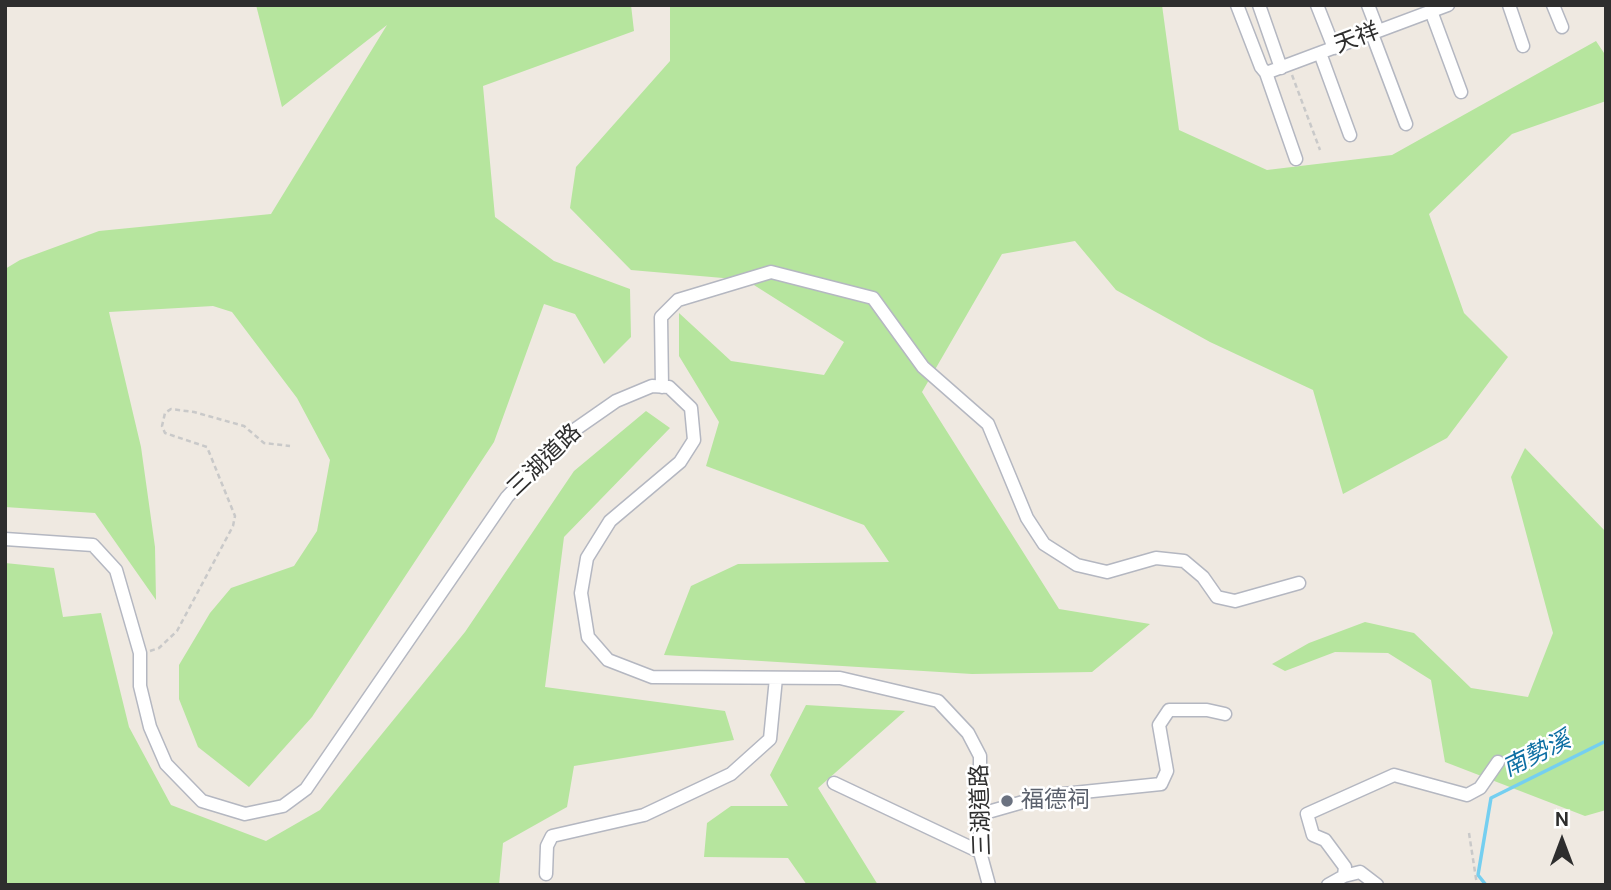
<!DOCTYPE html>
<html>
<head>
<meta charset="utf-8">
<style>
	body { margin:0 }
	#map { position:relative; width:1611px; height:890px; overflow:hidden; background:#efe9e1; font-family:"DM Sans",sans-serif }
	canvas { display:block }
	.frame { position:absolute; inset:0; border:7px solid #2e2e2e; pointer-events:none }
	.north { position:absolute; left:1527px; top:806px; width:70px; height:70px; -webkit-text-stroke:5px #fff; paint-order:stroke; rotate:0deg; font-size:19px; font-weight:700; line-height:28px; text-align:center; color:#2e2e2e }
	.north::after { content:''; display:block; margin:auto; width:24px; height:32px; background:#2e2e2e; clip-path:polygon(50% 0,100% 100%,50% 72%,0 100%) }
</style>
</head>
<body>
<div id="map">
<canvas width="1611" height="890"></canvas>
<div class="frame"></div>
<div class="north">N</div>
</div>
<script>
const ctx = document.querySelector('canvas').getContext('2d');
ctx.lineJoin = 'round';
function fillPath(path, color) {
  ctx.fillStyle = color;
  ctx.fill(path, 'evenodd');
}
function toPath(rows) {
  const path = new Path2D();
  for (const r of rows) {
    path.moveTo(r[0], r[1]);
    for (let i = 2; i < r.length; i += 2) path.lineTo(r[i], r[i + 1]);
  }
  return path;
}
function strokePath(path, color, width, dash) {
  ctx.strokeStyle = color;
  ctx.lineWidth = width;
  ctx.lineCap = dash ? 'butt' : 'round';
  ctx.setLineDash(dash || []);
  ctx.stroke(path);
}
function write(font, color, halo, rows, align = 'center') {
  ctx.font = font + ' "DM Sans","Noto Sans TC",sans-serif';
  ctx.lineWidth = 5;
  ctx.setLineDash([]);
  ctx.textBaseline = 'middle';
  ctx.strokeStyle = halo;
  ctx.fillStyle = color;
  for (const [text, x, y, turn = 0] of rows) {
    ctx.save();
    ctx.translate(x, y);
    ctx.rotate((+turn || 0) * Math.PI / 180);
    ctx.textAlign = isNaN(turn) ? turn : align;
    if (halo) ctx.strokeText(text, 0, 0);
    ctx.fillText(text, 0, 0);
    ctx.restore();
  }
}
fillPath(toPath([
	[256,5,631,5,634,31,483,86,495,217,554,261,630,289,631,337,604,364,575,314,544,304,494,442,312,717,249,787,198,747,179,699,179,665,210,613,231,588,294,566,317,531,330,460,297,398,232,312,213,306,109,312,141,447,155,547,156,600,95,513,5,507,5,269,20,260,99,231,271,214,387,25,282,107],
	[670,5,1162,5,1179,130,1267,170,1392,155,1596,41,1606,56,1606,101,1512,134,1429,214,1464,313,1508,357,1447,438,1343,494,1313,390,1210,342,1116,290,1075,241,1002,254,922,392,1059,609,1150,624,1092,672,972,674,664,655,691,586,738,564,889,562,864,525,706,466,719,422,679,356,679,313,731,361,824,375,844,342,746,280,631,270,570,208,576,167,670,61],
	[646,411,670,428,564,537,545,687,725,711,734,740,574,766,567,807,503,843,499,885,5,885,5,563,54,568,63,617,101,613,129,727,171,805,266,841,320,810,465,632,574,471],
	[1525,448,1606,532,1606,810,1585,816,1445,762,1431,680,1388,653,1335,652,1285,671,1272,664,1309,643,1365,622,1414,633,1471,688,1528,697,1553,633,1511,477],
	[806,705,905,711,818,788,878,885,807,885,788,858,704,857,707,823,731,806,788,806,770,775]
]), '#b6e59e');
strokePath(toPath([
	[1486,885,1478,875,1491,798,1606,741]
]), '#75cff0', 3.5);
const minor = toPath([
	[1237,5,1261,67,1266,73,1296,159],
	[1259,5,1281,68],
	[1317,5,1334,48],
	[1368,5,1378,31],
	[1509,5,1523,46],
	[1553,5,1562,27],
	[1431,11,1461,92],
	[1372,34,1406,124],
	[1320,53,1350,135],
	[1266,73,1448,5],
	[662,387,661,317,678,300,771,272,873,298,923,367,988,424,1027,518,1044,544,1077,565,1107,572,1156,558,1184,561,1203,577,1217,597,1235,601,1299,583],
	[5,539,93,545,116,570,140,653,140,686,150,727,166,764,202,801,245,814,283,806,306,789,507,497,560,440,616,401,652,386,669,387,691,408,694,440,680,462,610,521,587,558,581,593,588,637,608,660,652,677,840,678,938,701,968,733,980,756,980,852,989,885],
	[834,783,980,852],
	[981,814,1044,796,1161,784,1167,771,1159,725,1169,710,1207,710,1225,714],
	[546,874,547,846,552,836,644,815,731,774,770,739,776,678],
	[1344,876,1360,872,1377,885],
	[1328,885,1344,876,1345,867,1325,840,1313,835,1307,814,1394,775,1467,795,1480,788,1498,762]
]);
strokePath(minor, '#b4b7c1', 15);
strokePath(toPath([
	[1292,75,1320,150],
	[150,651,159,648,177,631,233,526,235,516,207,447,165,433,162,426,165,413,171,409,194,412,244,426,264,443,290,446],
	[1469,833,1477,885]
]), '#c9c9c9', 2.5, [5, 3.5]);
strokePath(minor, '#fff', 12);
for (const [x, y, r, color] of [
	[1007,801,7,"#6b7280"]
]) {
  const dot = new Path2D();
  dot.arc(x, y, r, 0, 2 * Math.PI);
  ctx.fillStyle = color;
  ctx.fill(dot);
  strokePath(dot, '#fff', 2.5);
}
write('23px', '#2e2e2e', '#fff', [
	["天祥",1357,39,-21],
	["三湖道路",545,461,-44],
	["三湖道路",982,810,-92]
]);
write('23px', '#5b616d', '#fff', [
	["福德祠",1021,801]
], 'left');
write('italic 24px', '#0d6fa3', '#fff', [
	["南勢溪",1537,755,-26]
]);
</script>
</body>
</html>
